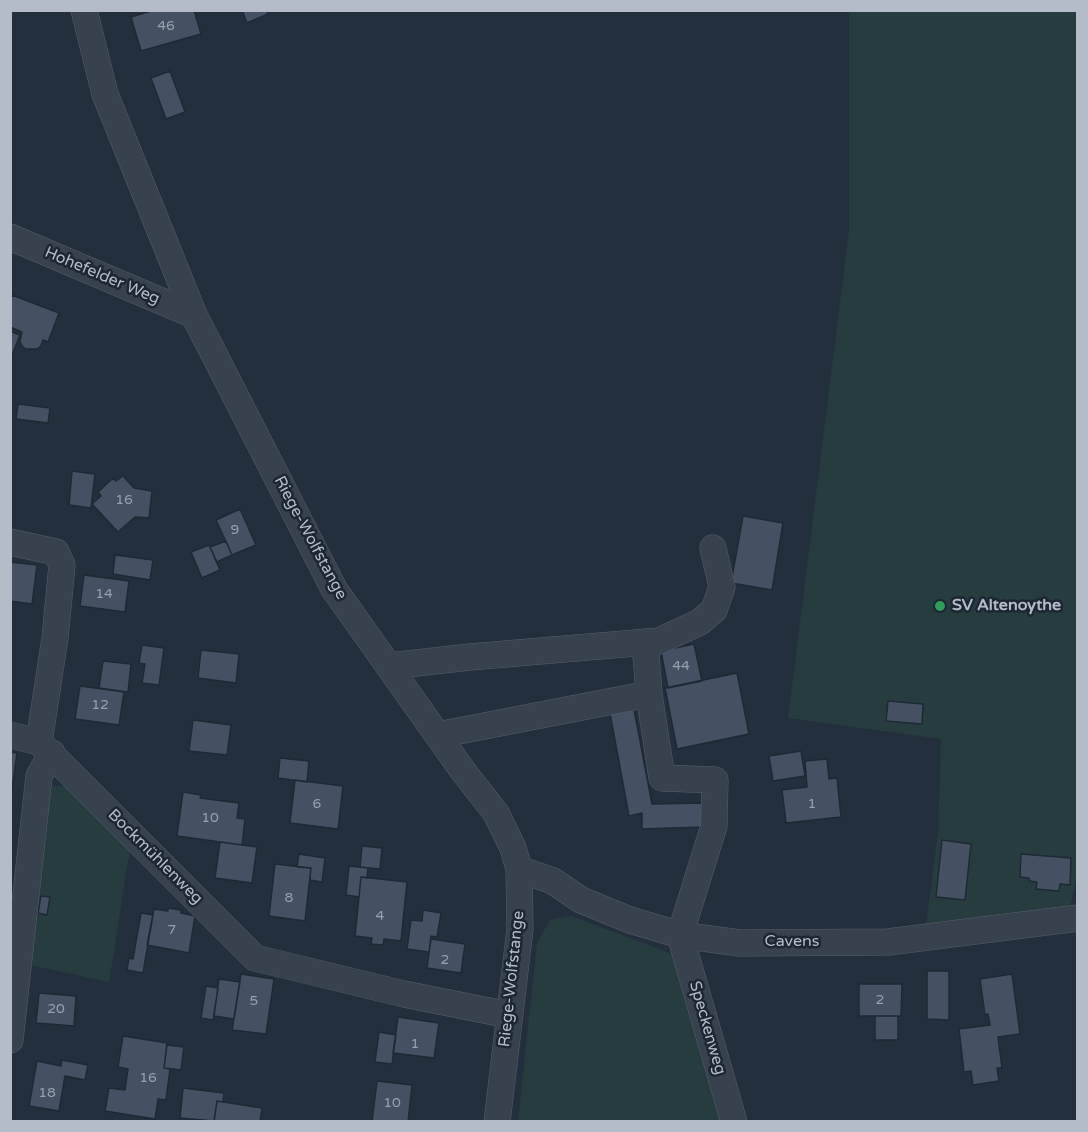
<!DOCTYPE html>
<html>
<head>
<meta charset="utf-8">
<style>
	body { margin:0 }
	#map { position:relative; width:1088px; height:1132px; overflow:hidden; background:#242f3e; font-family:"Varela Round",sans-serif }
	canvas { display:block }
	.frame { position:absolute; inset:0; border:12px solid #b4bcc9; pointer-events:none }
</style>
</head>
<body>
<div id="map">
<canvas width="1088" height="1132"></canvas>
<div class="frame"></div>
</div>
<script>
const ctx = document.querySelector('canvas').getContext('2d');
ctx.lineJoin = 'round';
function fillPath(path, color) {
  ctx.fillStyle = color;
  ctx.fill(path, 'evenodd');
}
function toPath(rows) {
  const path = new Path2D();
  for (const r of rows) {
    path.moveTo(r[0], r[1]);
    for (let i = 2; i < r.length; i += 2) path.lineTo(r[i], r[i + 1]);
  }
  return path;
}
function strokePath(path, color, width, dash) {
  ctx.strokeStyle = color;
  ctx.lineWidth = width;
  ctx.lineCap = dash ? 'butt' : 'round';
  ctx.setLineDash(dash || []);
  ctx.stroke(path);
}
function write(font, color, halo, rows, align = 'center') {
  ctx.font = font + ' "Varela Round",sans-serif';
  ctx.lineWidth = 5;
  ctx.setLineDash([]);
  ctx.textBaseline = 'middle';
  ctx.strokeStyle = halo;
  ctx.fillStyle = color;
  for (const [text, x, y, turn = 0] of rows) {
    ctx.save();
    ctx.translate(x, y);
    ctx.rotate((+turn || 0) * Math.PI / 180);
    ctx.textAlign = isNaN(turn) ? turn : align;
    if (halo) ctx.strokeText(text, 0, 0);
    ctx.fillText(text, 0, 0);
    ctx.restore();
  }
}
fillPath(toPath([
	[849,11,1077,11,1078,870,1070,908,926,925,938,833,941,739,788,718,849,230],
	[48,786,72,786,131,843,109,982,30,965],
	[571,916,672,954,720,1121,518,1121,537,943,550,920]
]), '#263c3f');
const building = toPath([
	[154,10,194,10,201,34,141,51,131,17,154,10],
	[242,10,266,10,268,14,247,23,242,10],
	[170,71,185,112,166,119,151,78,170,71],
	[12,295,59,313,48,342,43,340,41,346,37,349,26,349,22,346,20,341,22,332,10,327,10,300,12,295],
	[10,331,20,335,12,355,10,355,10,331],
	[18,404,50,408,48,423,16,419,18,404],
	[72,471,95,474,91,508,69,505,72,471],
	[123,476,134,488,152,491,149,518,135,517,118,532,92,504,101,496,98,492,113,478,116,481,123,476],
	[240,509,256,545,232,555,216,520,240,509],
	[743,516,783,523,772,590,731,583,743,516],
	[226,541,232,555,217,562,210,547,226,541],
	[209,545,220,570,202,578,191,552,209,545],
	[115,555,153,560,150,580,113,574,115,555],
	[10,562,37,565,32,604,10,601,10,562],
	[84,575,129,581,125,612,80,606,84,575],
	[694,644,702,681,668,688,661,651,694,644],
	[142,645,164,648,159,685,142,683,145,664,139,663,142,645],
	[201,650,239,654,236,683,198,678,201,650],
	[103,661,131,664,128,692,99,688,103,661],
	[737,673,749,734,677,749,665,688,737,673],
	[80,686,124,692,119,725,75,719,80,686],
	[888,701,923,704,922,724,886,721,888,701],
	[633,704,652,804,702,803,703,827,642,829,642,813,629,816,609,708,633,704],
	[193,720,231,725,227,755,189,751,193,720],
	[801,751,805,776,773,781,769,756,801,751],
	[10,752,17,753,10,804,10,752],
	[280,758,309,761,307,782,278,778,280,758],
	[827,759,829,779,837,778,841,817,786,823,782,790,807,787,805,761,827,759],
	[295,780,343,786,338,829,290,823,295,780],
	[183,792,201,795,200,798,239,803,237,818,245,819,242,845,177,836,183,792],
	[942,840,971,844,965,900,936,897,942,840],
	[220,842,257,847,252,883,215,878,220,842],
	[362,846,382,848,380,869,360,867,362,846],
	[299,854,325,858,322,882,310,880,311,868,297,867,299,854],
	[1021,854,1071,858,1070,885,1060,884,1059,891,1036,889,1037,882,1029,881,1029,878,1020,877,1021,854],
	[275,864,311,868,305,921,269,916,275,864],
	[349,866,368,868,367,878,361,877,359,897,346,895,349,866],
	[361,877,407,882,401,941,384,939,383,945,371,944,372,938,355,936,361,877],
	[41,896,50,897,47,915,38,913,41,896],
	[168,908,181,910,181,913,195,916,189,953,147,945,154,909,168,911,168,908],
	[423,910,441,913,437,937,431,936,429,952,407,949,411,920,422,921,423,910],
	[141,913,153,915,143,973,127,970,129,958,133,959,141,913],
	[431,939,465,944,461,973,427,968,431,939],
	[927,971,949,971,949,1020,927,1019,927,971],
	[241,974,274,979,266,1034,232,1030,241,974],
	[1012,974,1020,1034,998,1037,1002,1068,997,1068,999,1081,973,1085,971,1071,964,1072,959,1029,990,1025,988,1014,985,1015,980,979,1012,974],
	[219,979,240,982,234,1019,214,1016,219,979],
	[859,984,902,984,901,1016,859,1016,859,984],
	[206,986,218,988,213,1020,201,1018,206,986],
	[39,993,76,996,74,1026,36,1023,39,993],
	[875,1016,898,1016,898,1040,875,1040,875,1016],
	[398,1017,439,1023,434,1058,393,1053,398,1017],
	[379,1032,396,1035,392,1064,375,1062,379,1032],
	[123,1036,167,1043,164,1068,170,1069,166,1100,158,1099,155,1119,105,1111,109,1088,125,1090,128,1069,118,1067,123,1036],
	[167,1045,184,1047,181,1070,164,1068,167,1045],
	[62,1060,88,1065,85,1080,65,1076,59,1111,29,1106,37,1061,61,1066,62,1060],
	[377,1081,412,1085,408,1122,372,1122,377,1081],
	[183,1088,224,1093,223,1102,217,1101,214,1121,180,1118,183,1088],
	[217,1101,262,1108,260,1122,214,1122,217,1101]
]);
fillPath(building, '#455162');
strokePath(building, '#1f2835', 1.5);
const minor = toPath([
	[84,10,105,94,194,315,334,589,463,771,496,813,513,848,519,869,520,929,497,1122],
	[10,237,194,315],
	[10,542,56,552,62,565,55,638,39,742,255,958,404,994,509,1015],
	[645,642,649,694],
	[389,666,470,657,659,641,700,622,714,610,722,587,713,548],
	[10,735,39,742],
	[438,735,649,694,662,778,715,780,714,826,680,935,734,1122],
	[519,869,553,881,581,900,630,920,680,935,740,943,888,942,1078,918],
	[10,1040,39,776,52,753]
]);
strokePath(minor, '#565f6c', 27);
strokePath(minor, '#38414e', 26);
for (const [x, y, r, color] of [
	[940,606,6,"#2e9e5b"]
]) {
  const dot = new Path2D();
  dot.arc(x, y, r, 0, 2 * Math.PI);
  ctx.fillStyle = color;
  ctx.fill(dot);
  strokePath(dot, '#1d2633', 2);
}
write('14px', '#98a1af', null, [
	["46",166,26],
	["16",124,500],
	["9",235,530],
	["14",104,594],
	["44",681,666],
	["12",100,705],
	["6",317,804],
	["1",812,804],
	["10",210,818],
	["8",289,898],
	["4",380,916],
	["7",172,930],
	["2",445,960],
	["2",880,1000],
	["5",254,1001],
	["20",56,1009],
	["1",415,1044],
	["16",148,1078],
	["18",47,1093],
	["10",392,1103]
]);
write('16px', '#b4bcc9', '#1d2633', [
	["Hohefelder Weg",102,276,23],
	["Riege-Wolfstange",310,538,62],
	["Bockmühlenweg",155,857,45],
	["Cavens",792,942],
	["Riege-Wolfstange",512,979,-84],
	["Speckenweg",707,1028,74]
]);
write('bold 16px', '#b4bcc9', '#1d2633', [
	["SV Altenoythe",952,606]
], 'left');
</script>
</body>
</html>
